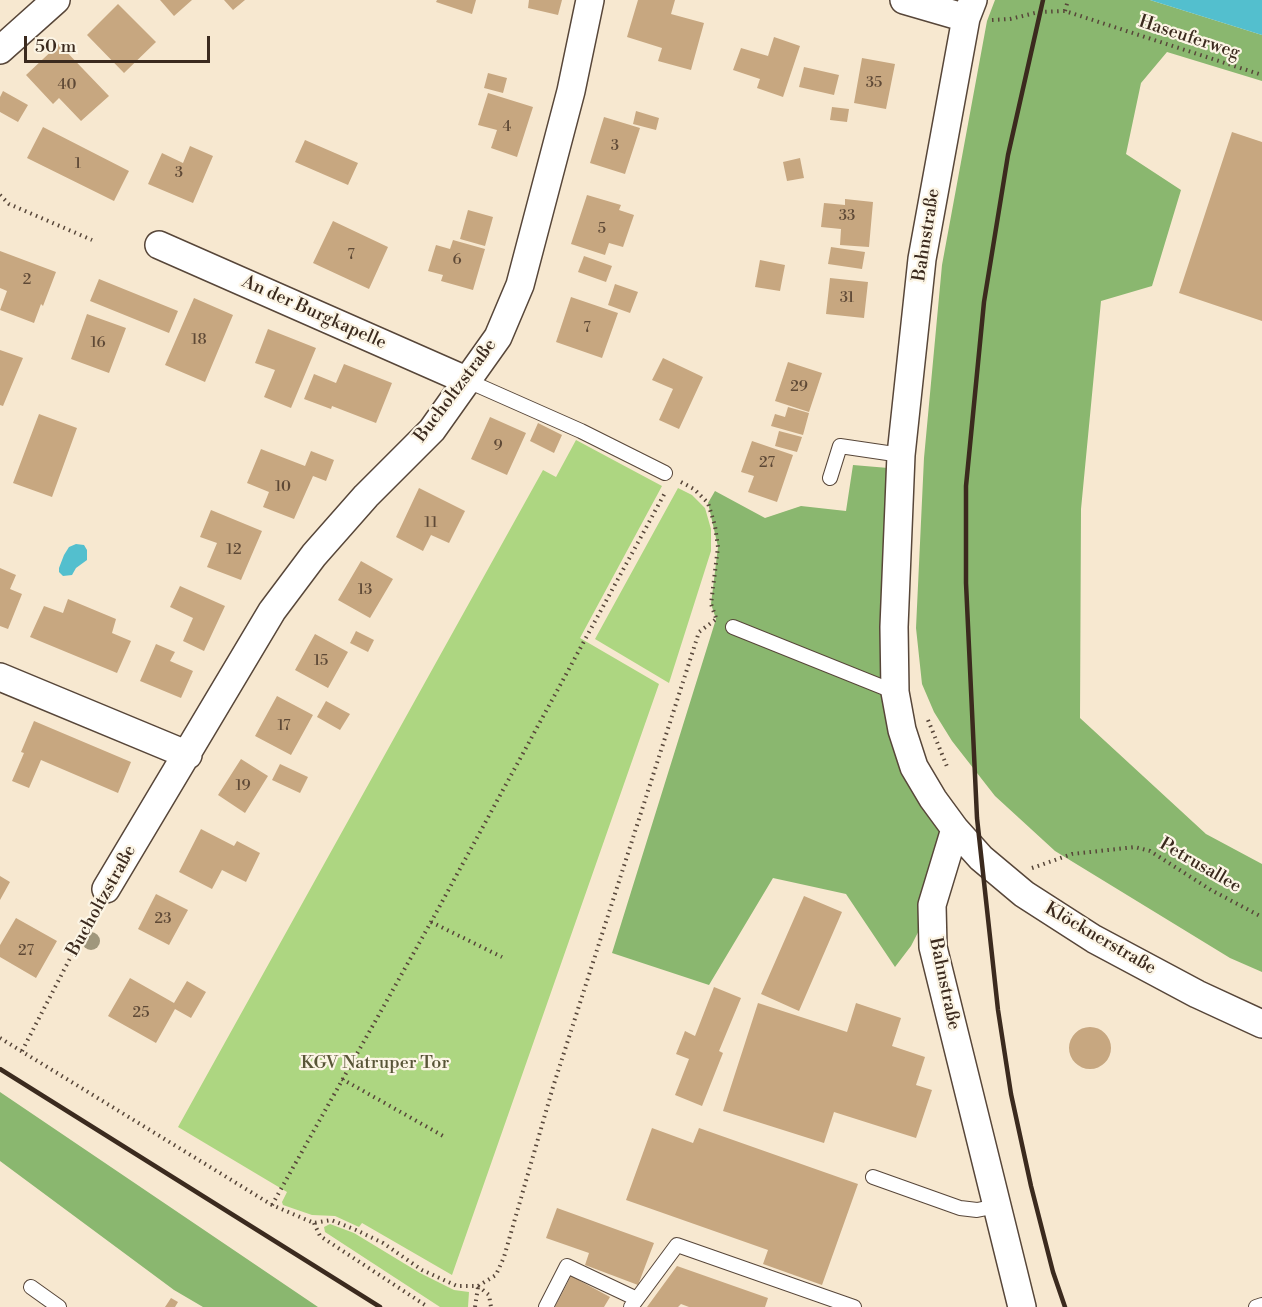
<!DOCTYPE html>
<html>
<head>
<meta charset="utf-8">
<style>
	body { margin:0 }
	#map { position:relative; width:1262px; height:1307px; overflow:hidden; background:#f7e8d0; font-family:"Libre Bodoni",serif }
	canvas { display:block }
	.scale { position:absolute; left:24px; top:36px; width:186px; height:27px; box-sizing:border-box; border:3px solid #3b2a1e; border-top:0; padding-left:8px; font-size:18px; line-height:21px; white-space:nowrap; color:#3b2a1e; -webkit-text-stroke:4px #fcf5e5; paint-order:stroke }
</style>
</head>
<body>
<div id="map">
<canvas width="1262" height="1307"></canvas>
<div class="scale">50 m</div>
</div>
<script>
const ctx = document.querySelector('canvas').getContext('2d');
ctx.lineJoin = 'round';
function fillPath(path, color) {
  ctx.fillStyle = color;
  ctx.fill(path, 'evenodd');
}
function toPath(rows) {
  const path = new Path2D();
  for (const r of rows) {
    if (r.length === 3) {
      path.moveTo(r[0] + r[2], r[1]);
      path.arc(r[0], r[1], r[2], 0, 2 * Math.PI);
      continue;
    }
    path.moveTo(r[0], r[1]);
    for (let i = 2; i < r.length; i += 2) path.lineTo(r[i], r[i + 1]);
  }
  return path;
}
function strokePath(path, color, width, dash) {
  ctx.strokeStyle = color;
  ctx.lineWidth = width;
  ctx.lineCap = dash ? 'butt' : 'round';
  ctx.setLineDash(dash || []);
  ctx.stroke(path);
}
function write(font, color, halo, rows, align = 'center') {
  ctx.font = font + ' "Libre Bodoni",serif';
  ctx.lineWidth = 4.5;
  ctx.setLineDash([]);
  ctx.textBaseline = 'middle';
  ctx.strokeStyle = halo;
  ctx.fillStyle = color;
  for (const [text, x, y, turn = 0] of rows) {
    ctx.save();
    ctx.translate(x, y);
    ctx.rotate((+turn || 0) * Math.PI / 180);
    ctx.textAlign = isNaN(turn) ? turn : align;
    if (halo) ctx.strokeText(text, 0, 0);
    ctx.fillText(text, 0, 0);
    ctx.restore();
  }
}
fillPath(toPath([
	[576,440,662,486,580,638,659,684,452,1275,362,1223,359,1227,335,1216,312,1215,283,1205,282,1202,287,1192,178,1127,543,470,556,477],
	[678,488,692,495,705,508,711,529,711,551,669,683,595,639],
	[330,1224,354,1233,420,1273,454,1290,469,1292,468,1307,440,1307,325,1232,324,1227]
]), '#add681');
fillPath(toPath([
	[995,0,1150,0,1262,35,1262,81,1167,52,1141,83,1126,154,1181,190,1152,286,1101,301,1081,509,1080,718,1206,834,1262,864,1262,972,1230,958,1055,851,995,796,952,741,934,712,922,684,916,628,924,458,942,265,987,21],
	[853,465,900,469,895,692,955,829,932,905,911,946,895,967,846,894,773,878,709,985,612,953,716,619,711,604,718,547,708,503,715,491,765,518,801,506,846,511],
	[0,1092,318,1307,203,1307,174,1290,0,1161]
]), '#8ab76f');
fillPath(toPath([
	[1150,0,1262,0,1262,35],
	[76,544,84,545,87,550,87,560,76,568,72,575,63,576,59,572,59,568,64,555,69,547]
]), '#53bfce');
fillPath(toPath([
	[160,0,192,0,174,16],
	[224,0,245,0,233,10],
	[437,0,476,0,472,14,436,2],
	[529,0,562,0,558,15,528,8],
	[638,0,675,0,671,14,704,23,691,70,658,61,662,48,627,37],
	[118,4,156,42,124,73,87,35],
	[774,37,800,46,783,97,757,88,760,79,733,70,741,48,768,56],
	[59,44,109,96,81,121,59,98,53,104,26,75],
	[862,58,895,64,886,109,854,103],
	[804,67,839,75,834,95,799,87],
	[488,73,507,78,503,93,484,88],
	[3,91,28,105,18,122,0,112,0,97],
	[488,93,533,107,517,157,491,148,497,130,478,125],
	[832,107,849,109,847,122,830,120],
	[636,111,659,118,656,130,633,124],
	[604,117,640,128,625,174,590,163],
	[43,127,129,171,114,201,27,158],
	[1232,132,1262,142,1262,321,1179,293],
	[305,140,358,163,348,185,295,162],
	[190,146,213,156,193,203,148,184,162,153,183,163],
	[800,158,804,178,787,181,783,162],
	[587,195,621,205,619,210,634,215,623,247,609,243,605,255,571,244],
	[845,199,873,202,869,247,840,245,841,229,821,227,824,203,845,205],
	[468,210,493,217,485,246,460,239],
	[333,221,388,247,369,289,313,263],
	[453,240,485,249,473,290,441,281,443,275,428,271,436,245,450,249],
	[831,247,865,252,862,269,828,264],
	[0,251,56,272,43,306,41,304,34,323,0,310,7,291,0,288],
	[584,256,612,266,606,282,578,272],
	[760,260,785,265,780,291,755,287],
	[830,278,868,282,864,318,826,314],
	[99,279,178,311,169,333,90,301],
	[615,284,638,292,630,313,608,305],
	[571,297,618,313,602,358,556,342],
	[194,298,233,315,205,382,165,365],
	[87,314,126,328,109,373,71,359],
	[268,329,316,348,291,408,264,397,275,370,255,363],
	[0,350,23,358,3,406,0,405],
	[663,358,703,377,679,429,659,420,673,389,652,380],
	[788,362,822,373,809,412,775,401],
	[344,364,392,383,376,423,332,406,331,409,304,399,314,374,336,383],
	[788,407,809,413,803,435,771,426,775,414,785,417],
	[39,414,77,428,52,497,13,483],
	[490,417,526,433,507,475,471,459],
	[538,423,562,435,554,453,530,441],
	[779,431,802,437,797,452,775,446],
	[752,441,793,455,777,502,748,492,754,476,741,472],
	[261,449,305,466,311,451,334,460,326,481,313,476,294,519,263,507,269,492,247,483],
	[419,488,465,511,449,543,431,535,423,551,396,537],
	[211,510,262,531,241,580,207,567,217,543,200,537],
	[361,561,393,579,370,618,338,600],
	[0,568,16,575,10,589,22,594,8,629,0,626],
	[180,586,225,606,204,651,183,641,193,618,170,607],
	[68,599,116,619,112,633,131,641,117,673,30,637,44,606,63,613],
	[356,631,374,640,368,652,350,643],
	[315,634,348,652,328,688,295,670],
	[156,644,175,652,170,661,193,671,181,698,140,681],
	[277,696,313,715,291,755,255,736],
	[326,701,350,714,340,730,317,717],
	[34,721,131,762,118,793,41,760,29,788,12,781,24,753,21,752],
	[241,759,268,776,245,813,218,795],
	[280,764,308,777,300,793,272,780],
	[201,829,234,846,237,841,260,853,246,882,222,870,212,889,179,872],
	[0,876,10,882,0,900],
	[156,894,188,910,169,945,138,929],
	[804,896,842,912,799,1011,761,994],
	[16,918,57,941,36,978,0,957,0,945],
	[130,978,174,1003,187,981,206,992,191,1018,175,1009,156,1043,108,1016],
	[714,987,741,998,719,1051,723,1053,702,1106,675,1095,689,1059,676,1054,685,1031,695,1036],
	[758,1003,847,1032,856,1003,901,1018,892,1046,925,1057,916,1085,932,1090,916,1138,834,1112,824,1143,723,1111],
	[1090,1048,21],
	[652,1128,693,1143,699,1128,858,1184,822,1285,763,1264,768,1250,626,1200],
	[557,1208,654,1243,638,1285,585,1265,589,1253,546,1238],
	[677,1266,768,1298,765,1307,689,1307,681,1304,678,1307,647,1307],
	[571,1276,610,1297,604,1307,555,1307],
	[171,1298,178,1302,175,1307,165,1307]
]), '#c7a780');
const service = toPath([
	[468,381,581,431,665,473],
	[830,478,840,446,901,455],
	[733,627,895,692],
	[873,1177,960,1208,977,1210,997,1206],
	[31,1287,59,1307],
	[546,1307,567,1266,637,1299],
	[631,1307,677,1245,854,1307],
	[1256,1307,1262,1305]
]);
const minor = toPath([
	[904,0,966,18],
	[973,0,966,18,922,259,901,455,894,627,895,692,902,730,914,767,933,799,955,829,981,858,1024,894,1094,939,1197,994,1262,1024],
	[0,50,56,0],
	[159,245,468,381],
	[0,677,188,755],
	[955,829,932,905,933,947,1022,1307],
	[106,889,272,611,314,555,366,496,432,430,498,337,520,285,571,91,590,0]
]);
strokePath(service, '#574639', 16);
strokePath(minor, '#574639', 30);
strokePath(toPath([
	[1065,11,1068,0],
	[992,20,1010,19,1039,12,1065,11,1262,75],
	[0,195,9,204,92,240],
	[681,482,694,489,708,503,715,526,718,547,711,604,716,618],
	[928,720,948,769],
	[1032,868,1072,854,1135,847,1150,851,1211,890,1262,917],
	[431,922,502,957],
	[0,1038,272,1205,314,1223,331,1220,356,1230,383,1243,422,1270,457,1286,478,1286,496,1275,504,1257,553,1087,699,632,715,620],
	[22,1051,95,910],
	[342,1079,445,1137],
	[272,1205,431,922,666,491],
	[314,1223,320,1236,428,1307],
	[478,1286,489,1295,491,1307],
	[475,1307,478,1287]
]), '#574639', 4, [1.5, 4.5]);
strokePath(service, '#fff', 14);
strokePath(minor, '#fff', 27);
strokePath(toPath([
	[1043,0,1008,155,984,302,966,486,966,583,977,818,998,1010,1011,1094,1031,1186,1053,1272,1065,1307],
	[0,1069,380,1307]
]), '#3b2a1e', 4.5);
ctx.fillStyle = '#a0977c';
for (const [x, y] of [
	[91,941]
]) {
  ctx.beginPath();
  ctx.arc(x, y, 9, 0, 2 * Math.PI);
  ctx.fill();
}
write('15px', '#5e4936', null, [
	["35",874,83],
	["40",67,85],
	["4",507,127],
	["3",615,146],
	["1",78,164],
	["3",179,173],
	["33",847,216],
	["5",602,229],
	["7",351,255],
	["6",457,260],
	["2",27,280],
	["31",847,298],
	["7",587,328],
	["18",199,340],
	["16",98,343],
	["29",799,387],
	["9",498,446],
	["27",767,463],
	["10",283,487],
	["11",431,523],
	["12",234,550],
	["13",365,590],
	["15",321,661],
	["17",284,726],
	["19",243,786],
	["23",163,919],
	["27",26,951],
	["25",141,1013]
]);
write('18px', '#3b2a1e', '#fcf5e5', [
	["Haseuferweg",1189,38,18],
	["Bahnstraße",927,235,-81],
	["An der Burgkapelle",314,313,24],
	["Bucholtzstraße",456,391,-53],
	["Petrusallee",1200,866,30],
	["Bucholtzstraße",102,901,-61],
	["Klöcknerstraße",1100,939,30],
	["Bahnstraße",944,984,78]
]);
write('18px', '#585537', '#fcf5e5', [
	["KGV Natruper Tor",375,1064]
]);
</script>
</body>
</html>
